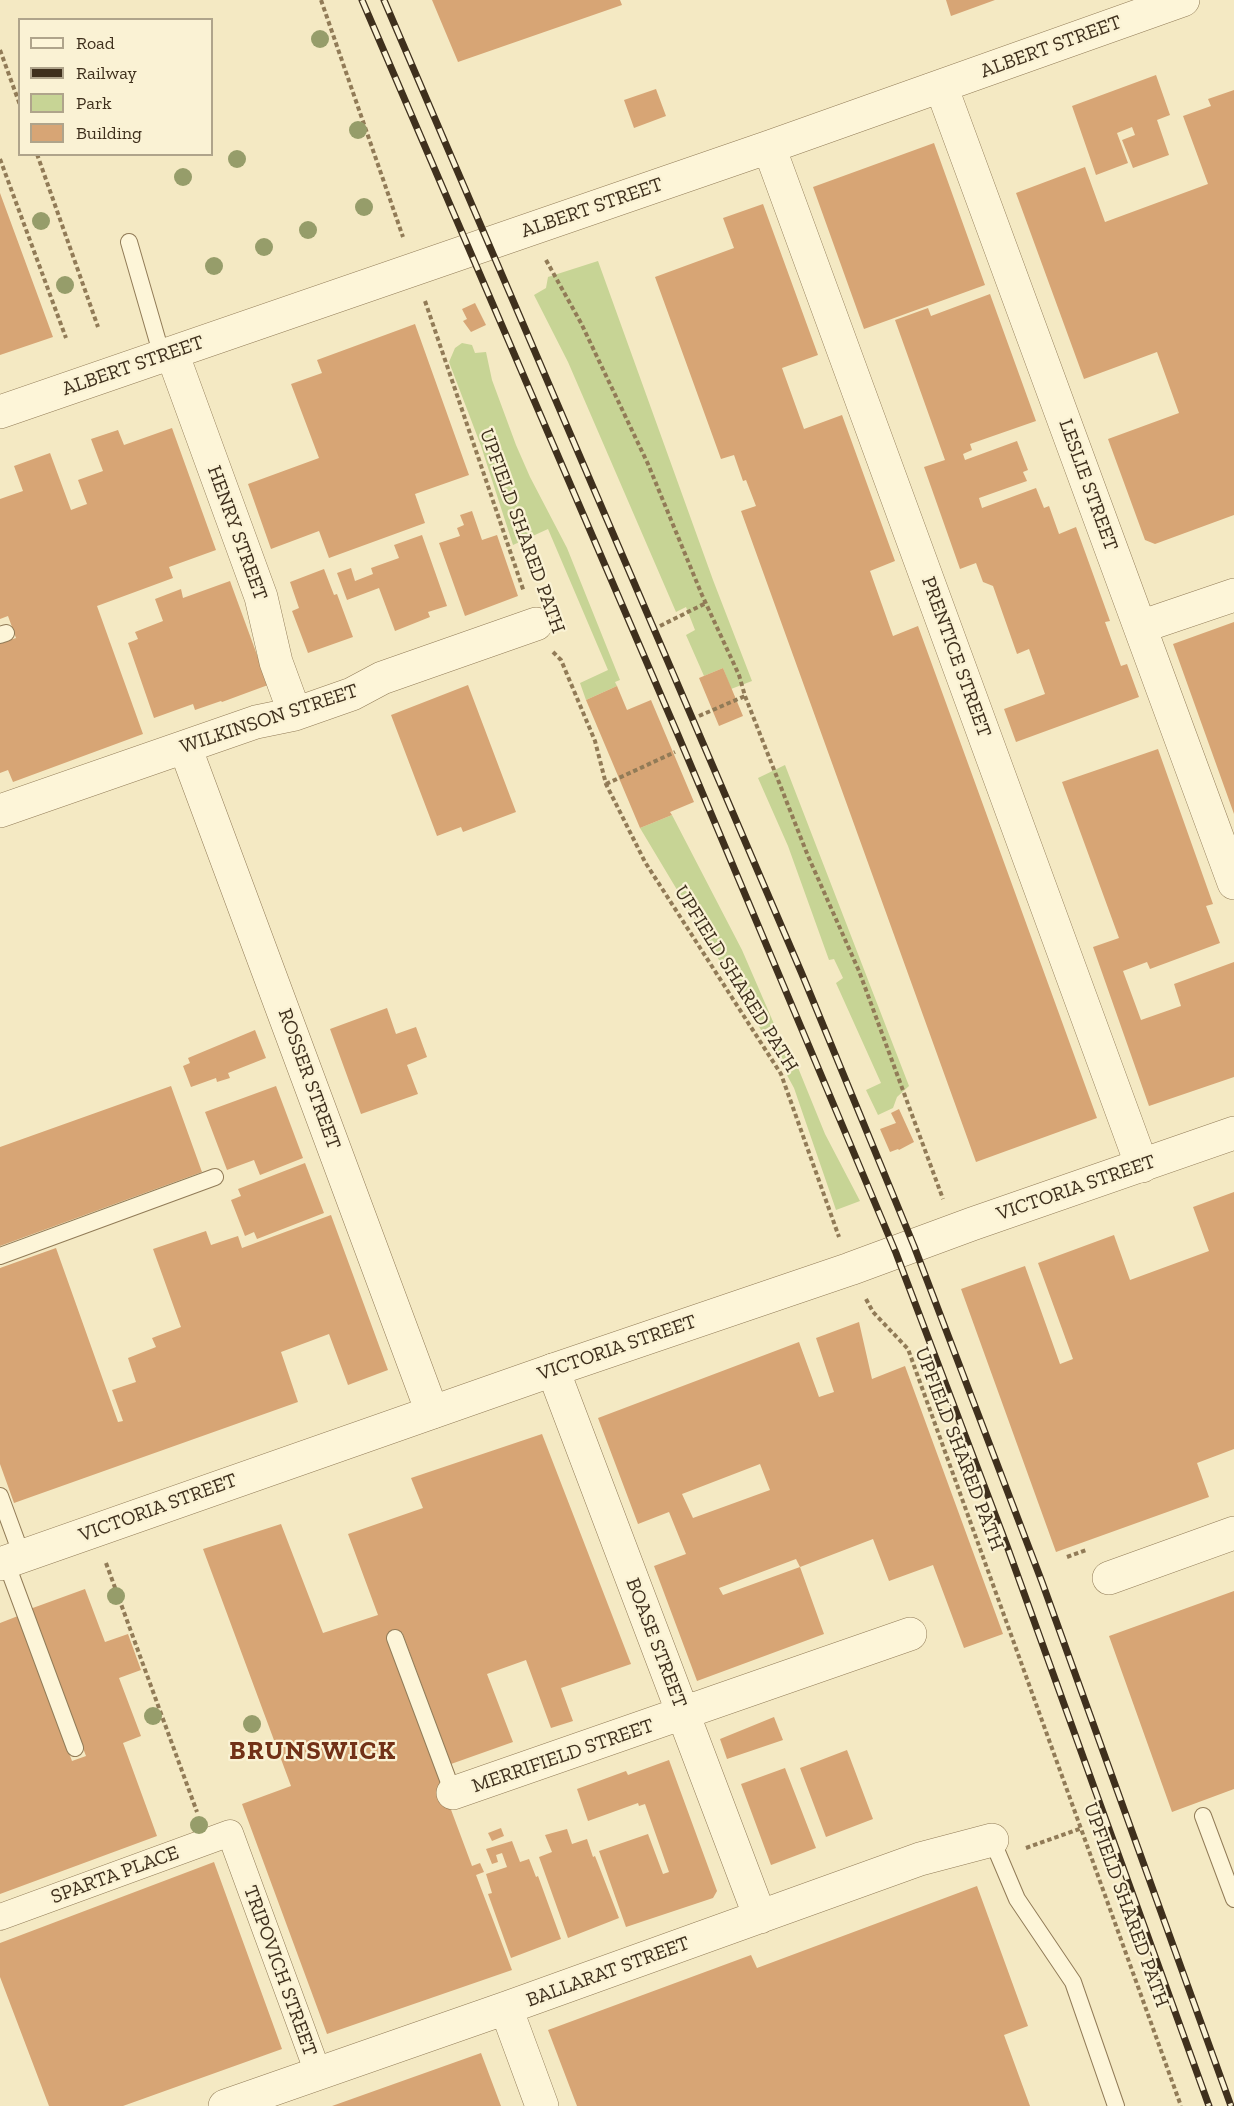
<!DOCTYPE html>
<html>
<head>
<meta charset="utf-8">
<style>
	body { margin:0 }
	#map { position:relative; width:1234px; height:2106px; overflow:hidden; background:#f4e9c3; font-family:"Zilla Slab",serif }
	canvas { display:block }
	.legend { position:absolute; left:18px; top:18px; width:195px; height:138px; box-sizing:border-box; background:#faf2d4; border:2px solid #afa48b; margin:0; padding:8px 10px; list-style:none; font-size:18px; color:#3f301d }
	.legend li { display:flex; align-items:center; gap:12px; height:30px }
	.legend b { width:30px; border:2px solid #afa48b }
</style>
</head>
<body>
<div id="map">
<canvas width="1234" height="2106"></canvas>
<ul class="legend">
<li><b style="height:8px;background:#fdf5d8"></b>Road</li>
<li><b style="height:8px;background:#3f301d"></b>Railway</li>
<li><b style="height:16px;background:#c7d495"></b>Park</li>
<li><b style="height:16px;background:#d7a575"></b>Building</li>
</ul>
</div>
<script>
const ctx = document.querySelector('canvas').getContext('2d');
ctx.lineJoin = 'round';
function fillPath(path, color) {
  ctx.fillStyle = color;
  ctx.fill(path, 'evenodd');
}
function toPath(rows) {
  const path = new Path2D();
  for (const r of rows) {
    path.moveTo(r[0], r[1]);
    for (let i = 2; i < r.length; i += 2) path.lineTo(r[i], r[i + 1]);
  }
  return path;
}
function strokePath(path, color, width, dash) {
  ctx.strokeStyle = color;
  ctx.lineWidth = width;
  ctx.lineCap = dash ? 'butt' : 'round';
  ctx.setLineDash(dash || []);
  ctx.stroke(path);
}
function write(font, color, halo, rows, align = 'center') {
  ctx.font = font + ' "Zilla Slab",serif';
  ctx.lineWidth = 4.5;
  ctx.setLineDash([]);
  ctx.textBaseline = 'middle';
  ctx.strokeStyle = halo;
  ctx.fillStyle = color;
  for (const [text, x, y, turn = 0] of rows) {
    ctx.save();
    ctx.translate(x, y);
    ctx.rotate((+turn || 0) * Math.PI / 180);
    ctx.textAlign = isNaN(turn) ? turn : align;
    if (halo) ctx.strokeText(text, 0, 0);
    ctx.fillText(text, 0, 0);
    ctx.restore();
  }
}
fillPath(toPath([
	[598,261,713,580,752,681,731,689,723,668,704,676,686,635,695,630,686,607,676,612,568,362,534,295,546,288,548,277],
	[462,343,472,345,475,353,486,352,492,380,516,445,530,477,567,548,620,680,615,682,617,686,586,700,580,683,608,670,548,529,513,545,481,446,449,362,455,348],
	[785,765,909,1086,897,1097,893,1108,878,1115,866,1090,881,1083,836,983,843,978,834,959,829,960,788,846,758,778],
	[672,815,742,950,781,1040,790,1048,825,1134,860,1201,836,1210,794,1088,776,1055,640,828]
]), '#c7d495');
fillPath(toPath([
	[432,0,620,0,622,5,458,62],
	[946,0,995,0,951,16],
	[1156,75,1170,115,1157,120,1169,155,1133,168,1122,140,1135,135,1132,127,1117,133,1128,163,1096,175,1072,106],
	[656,89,666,116,634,128,624,100],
	[1234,90,1234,515,1155,544,1145,540,1108,439,1179,413,1157,352,1084,379,1016,193,1085,167,1105,222,1208,184,1183,116,1211,106,1208,99],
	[934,143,985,285,864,329,813,187],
	[0,193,53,337,0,355],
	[763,204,818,355,782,368,804,429,842,415,895,561,870,571,893,636,918,626,1097,1118,976,1162,741,511,756,506,746,480,743,481,734,455,721,459,655,277,734,248,723,218],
	[990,294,1036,421,970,444,972,450,963,454,965,460,1017,441,1028,470,1023,472,1027,481,979,498,982,508,1036,488,1044,508,1049,506,1059,534,1076,527,1110,621,1105,622,1121,666,1127,664,1139,697,1016,742,1004,709,1045,694,1029,649,1017,654,993,586,983,582,976,563,960,569,924,467,945,460,895,320,928,308,931,316],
	[475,303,486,325,471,332,463,321,467,319,462,309],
	[415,324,469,475,415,494,425,523,329,558,319,531,271,549,248,484,319,458,291,384,322,373,317,360],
	[172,428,216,550,169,567,173,578,97,606,143,734,13,782,8,770,0,773,0,643,16,638,8,616,0,619,0,499,23,491,14,466,50,453,71,510,87,504,78,480,103,471,91,439,118,430,124,445],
	[472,511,482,540,497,535,518,596,465,616,439,543,460,536,457,528,464,525,460,515],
	[422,535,447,606,428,612,430,617,395,631,379,588,347,600,337,573,351,568,355,581,373,574,371,568,399,558,394,545],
	[324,569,334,595,337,594,353,637,308,653,292,611,299,608,290,582],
	[230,581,268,685,222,702,221,701,195,710,193,704,154,718,128,643,138,639,135,632,163,621,155,599,181,589,183,598],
	[1234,622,1234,814,1173,644],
	[723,668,743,716,719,726,699,678],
	[468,685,516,812,463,832,461,827,437,836,391,715],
	[617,686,627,710,651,700,694,802,670,812,672,815,640,828,586,700],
	[1158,749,1213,904,1206,906,1220,943,1150,969,1147,962,1123,971,1141,1020,1181,1006,1174,984,1234,962,1234,1077,1149,1106,1093,947,1119,938,1062,782],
	[387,1008,396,1034,416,1027,427,1057,407,1065,418,1094,361,1114,330,1029],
	[255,1030,266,1058,228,1073,230,1078,217,1082,216,1078,191,1087,183,1066,190,1063,188,1058],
	[171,1086,202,1172,0,1246,0,1147],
	[276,1086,303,1158,260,1175,254,1160,227,1170,205,1112],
	[899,1109,914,1142,899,1150,898,1149,890,1152,880,1129,896,1123,891,1113],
	[305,1163,324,1213,257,1239,254,1232,245,1236,231,1200,241,1196,238,1189],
	[1234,1192,1234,1449,1197,1463,1209,1497,1056,1552,961,1289,1025,1266,1060,1364,1073,1359,1038,1263,1114,1235,1130,1280,1209,1251,1193,1207],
	[331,1215,388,1370,348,1385,329,1334,281,1352,298,1402,14,1503,0,1464,0,1268,56,1248,118,1422,123,1421,112,1390,136,1382,128,1358,156,1347,152,1338,181,1327,153,1249,206,1231,211,1245,238,1236,242,1248],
	[859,1322,872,1379,905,1366,1003,1634,964,1648,933,1565,889,1581,873,1539,800,1567,824,1634,697,1681,654,1566,686,1554,669,1512,638,1524,598,1418,799,1342,819,1397,834,1392,816,1338],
	[760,1464,770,1490,693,1518,682,1494],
	[796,1559,800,1567,723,1595,719,1588],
	[542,1434,631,1664,561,1688,573,1721,551,1728,526,1660,487,1674,513,1742,451,1764,402,1632,387,1638,472,1866,480,1863,484,1872,476,1875,512,1970,327,2034,242,1804,291,1786,203,1549,281,1524,323,1633,378,1615,348,1534,423,1508,411,1478],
	[85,1589,105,1642,128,1634,141,1670,119,1678,141,1736,123,1743,157,1836,0,1894,0,1623,18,1616,72,1761,86,1756,30,1609],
	[1234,1591,1234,1789,1172,1812,1109,1636],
	[774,1717,783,1740,727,1759,720,1739],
	[847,1750,873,1819,826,1837,800,1768],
	[669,1760,717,1891,713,1898,626,1927,599,1851,648,1834,663,1874,669,1872,645,1804,639,1806,638,1803,588,1821,577,1789,626,1771,628,1775],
	[785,1768,816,1848,771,1865,741,1784],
	[501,1828,504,1836,492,1841,488,1833],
	[567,1829,572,1844,587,1839,593,1857,595,1856,619,1918,568,1938,539,1857,552,1852,545,1835],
	[512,1841,520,1862,529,1859,536,1877,538,1876,561,1939,511,1958,488,1894,492,1893,486,1874,507,1867,502,1853,496,1855,498,1862,492,1864,486,1849],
	[214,1862,282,2049,123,2106,49,2106,0,1977,0,1943],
	[977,1886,1028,2026,1004,2035,1030,2106,577,2106,548,2030,751,1955,757,1968],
	[481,2053,501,2106,332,2106]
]), '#d7a575');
const service = toPath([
	[129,242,162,356],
	[0,635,6,633],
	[0,1256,215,1177],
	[0,1496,22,1556],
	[6,1562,75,1748],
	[395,1638,453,1793],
	[1203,1816,1234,1899],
	[992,1840,1017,1899,1073,1982,1116,2106]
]);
const pedestrian = toPath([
	[0,1917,230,1833,318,2073]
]);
const minor = toPath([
	[941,86,1234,883],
	[769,147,1142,1166],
	[172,353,261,597,276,662,295,714],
	[0,412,769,147,1183,0],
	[1140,627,1234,595],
	[185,747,432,1412],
	[0,811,256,722,295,714,352,694,382,678,536,624],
	[553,1370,760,1917],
	[1109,1578,1234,1533],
	[453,1793,910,1634],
	[506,2008,542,2106],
	[225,2106,506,2008,920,1859,992,1840]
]);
const tertiary = toPath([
	[0,1564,553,1370,850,1269,972,1224,1234,1133]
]);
strokePath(service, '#917b57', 18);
strokePath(pedestrian, '#917b57', 27);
strokePath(minor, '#917b57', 34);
strokePath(tertiary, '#917b57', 34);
strokePath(toPath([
	[321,0,403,237],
	[0,50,20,105],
	[37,154,98,327],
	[0,159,66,338],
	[546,260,581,323,648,464,702,595,739,675,745,696,808,856,859,971,943,1199],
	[425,301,524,592],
	[660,626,706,603],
	[553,652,561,660,595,741,606,784,645,862,781,1074,839,1237],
	[699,716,745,696],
	[606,784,675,752],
	[866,1299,873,1312,908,1349,1181,2106],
	[1067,1557,1086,1550],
	[106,1563,197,1812],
	[1026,1848,1082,1828]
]), '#917b57', 4, [4.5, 3]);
strokePath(service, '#fdf5d8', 16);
strokePath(pedestrian, '#fdf5d8', 26);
strokePath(minor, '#fdf5d8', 33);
strokePath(tertiary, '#fdf5d8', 33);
const rail = toPath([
	[362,0,678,735,896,1253,1007,1546,1209,2106],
	[384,0,802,974,914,1246,1042,1582,1231,2106]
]);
strokePath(rail, '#3f301d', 7);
strokePath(rail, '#faf2d4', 4.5, [14]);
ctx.fillStyle = '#969d6a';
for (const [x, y] of [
	[320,39],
	[358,130],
	[237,159],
	[183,177],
	[364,207],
	[41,221],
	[308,230],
	[264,247],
	[214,266],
	[65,285],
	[116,1596],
	[153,1716],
	[252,1724],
	[199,1825]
]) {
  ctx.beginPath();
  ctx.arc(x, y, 9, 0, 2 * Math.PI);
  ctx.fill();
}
write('20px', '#3f301d', '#faf2d4', [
	["ALBERT STREET",1051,47,-20],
	["ALBERT STREET",592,208,-19],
	["ALBERT STREET",133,366,-19],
	["LESLIE STREET",1088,485,70],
	["UPFIELD SHARED PATH",522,531,70],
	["HENRY STREET",237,533,70],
	["PRENTICE STREET",956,657,70],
	["WILKINSON STREET",269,719,-18],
	["UPFIELD SHARED PATH",736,979,58],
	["ROSSER STREET",309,1079,70],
	["VICTORIA STREET",1076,1188,-19],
	["VICTORIA STREET",617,1348,-19],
	["UPFIELD SHARED PATH",959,1449,69],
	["VICTORIA STREET",158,1508,-20],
	["BOASE STREET",656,1643,69],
	["MERRIFIELD STREET",563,1756,-19],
	["SPARTA PLACE",115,1875,-20],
	["UPFIELD SHARED PATH",1126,1905,70],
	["TRIPOVICH STREET",280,1971,70],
	["BALLARAT STREET",608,1972,-20]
]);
ctx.letterSpacing = '1.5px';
write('bold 26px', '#723117', '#faf2d4', [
	["BRUNSWICK",313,1752]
]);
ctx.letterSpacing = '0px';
</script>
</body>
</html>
